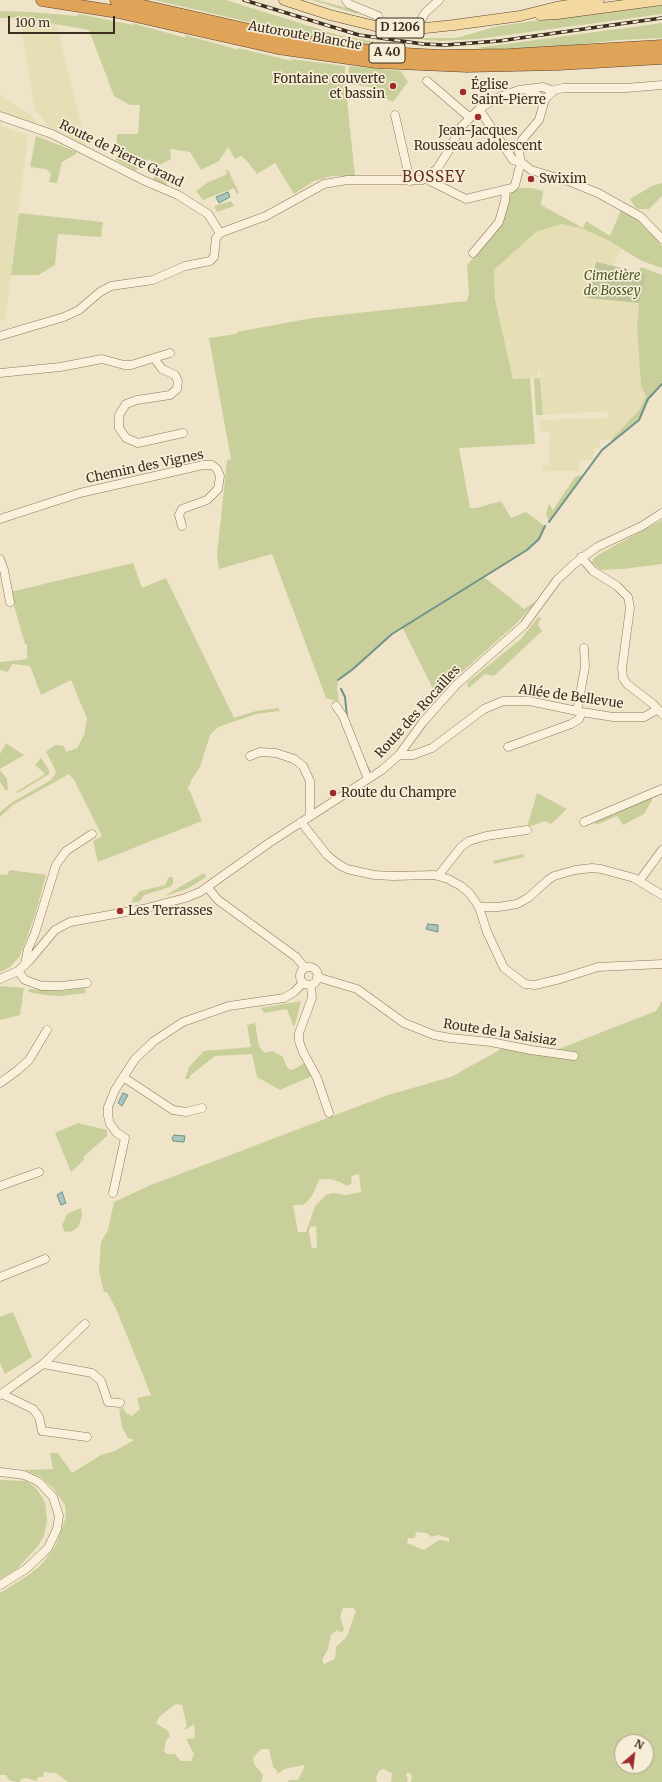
<!DOCTYPE html>
<html>
<head>
<meta charset="utf-8">
<style>
	body { margin:0 }
	#map { position:relative; width:662px; height:1782px; overflow:hidden; background:#f0e4c8; font-family:Merriweather,serif }
	canvas { display:block }
	.north { position:absolute; left:614px; top:1734px; width:40px; height:40px; box-sizing:border-box; background:#f7eed8; border:1px solid #ada18e; border-radius:50%; rotate:28deg; font-size:11px; font-weight:700; line-height:16px; text-align:center; color:#3d2e20 }
	.north::after { content:''; display:block; margin:auto; width:14px; height:18px; background:#9e2a2b; clip-path:polygon(50% 0,100% 100%,50% 72%,0 100%) }
	.scale { position:absolute; left:8px; top:16px; width:107px; height:18px; box-sizing:border-box; border:2px solid #3d2e20; border-top:0; padding-left:5px; font-size:12px; line-height:14px; white-space:nowrap; color:#3d2e20; -webkit-text-stroke:3px #f7eed8; paint-order:stroke }
</style>
</head>
<body>
<div id="map">
<canvas width="662" height="1782"></canvas>
<div class="north">N</div>
<div class="scale">100 m</div>
</div>
<script>
const ctx = document.querySelector('canvas').getContext('2d');
ctx.lineJoin = 'round';
function fillPath(path, color) {
  ctx.fillStyle = color;
  ctx.fill(path, 'evenodd');
}
function toPath(rows) {
  const path = new Path2D();
  for (const r of rows) {
    if (r.length === 3) {
      path.moveTo(r[0] + r[2], r[1]);
      path.arc(r[0], r[1], r[2], 0, 2 * Math.PI);
      continue;
    }
    path.moveTo(r[0], r[1]);
    for (let i = 2; i < r.length; i += 2) path.lineTo(r[i], r[i + 1]);
  }
  return path;
}
function strokePath(path, color, width, dash) {
  ctx.strokeStyle = color;
  ctx.lineWidth = width;
  ctx.lineCap = dash ? 'butt' : 'round';
  ctx.setLineDash(dash || []);
  ctx.stroke(path);
}
function write(font, color, halo, rows, align = 'center') {
  ctx.font = font + ' Merriweather,serif';
  ctx.lineWidth = 3.5;
  ctx.setLineDash([]);
  ctx.textBaseline = 'middle';
  ctx.strokeStyle = halo;
  ctx.fillStyle = color;
  for (const [text, x, y, turn = 0] of rows) {
    ctx.save();
    ctx.translate(x, y);
    ctx.rotate((+turn || 0) * Math.PI / 180);
    ctx.textAlign = isNaN(turn) ? turn : align;
    if (halo) ctx.strokeText(text, 0, 0);
    ctx.fillText(text, 0, 0);
    ctx.restore();
  }
}
fillPath(toPath([
	[20,18,56,23,87,147,48,126,40,115,35,111],
	[0,95,32,116,35,120,34,123,0,111],
	[0,121,2,122,1,126,28,135,5,321,0,321],
	[562,224,583,229,621,249,613,266,596,263,587,298,639,303,637,327,641,385,646,396,639,410,612,439,599,440,600,448,594,449,594,460,579,460,579,471,543,471,542,465,549,466,550,432,540,432,539,420,608,418,607,411,543,415,540,371,538,371,538,377,513,379,495,299,494,270,536,232]
]), '#e6deb5');
fillPath(toPath([
	[154,0,226,0,338,35,409,48,331,41],
	[312,0,317,0,358,11,357,14],
	[662,3,662,14,478,39,441,41,402,38,393,35,415,38,456,38,498,26],
	[0,11,31,12,77,16,79,14,133,25,132,23,186,38,185,35,239,50,238,48,292,61,291,59,345,66,345,81,355,176,333,176,314,181,294,194,275,163,257,174,247,161,241,156,235,159,228,147,219,161,201,170,190,152,170,149,171,159,154,168,150,159,139,166,136,171,116,160,117,134,138,134,140,105,130,105,114,96,89,30,20,18,0,18],
	[662,23,662,38,620,40,545,48,494,50,476,48],
	[349,66,401,71,408,82,393,102,380,95,378,90,374,94,372,87,348,84],
	[36,136,77,152,76,154,62,162,57,183,49,182,51,174,46,169,30,167],
	[226,170,228,170,239,193,237,194,234,188,203,200,196,191,207,183,227,174],
	[161,175,167,184,166,185,153,180,154,177],
	[662,183,662,196,649,209,638,209,635,207,630,199,652,186],
	[520,188,532,188,543,191,541,205,583,228,586,221,610,236,621,210,637,219,647,227,662,246,662,268,642,261,609,241,583,229,562,224,536,232,494,270,495,299,513,379,530,378,535,444,459,448,470,508,476,508,501,501,511,518,526,512,545,526,539,539,527,550,484,577,524,609,533,603,534,604,517,623,436,695,402,627,392,634,353,669,338,680,337,688,339,702,326,698,272,554,219,569,217,555,227,460,231,459,209,338,237,334,237,332,312,318,467,301,469,294,467,266,477,252,510,195,513,191],
	[231,201,234,206,217,212,214,206],
	[19,213,103,222,101,237,58,234,55,265,38,275,11,275],
	[641,267,662,275,662,384,648,399,639,420,611,443,612,439,639,410,646,396,641,386,637,327,639,303,647,274,639,272],
	[534,378,540,378,543,415,536,415],
	[585,474,579,481,549,522,546,513,549,504,553,510,575,477],
	[662,520,662,564,623,569,600,570,592,562,594,558,605,551],
	[133,563,142,588,166,578,234,718,256,711,278,708,280,711,256,714,218,727,210,735,200,767,192,779,187,790,189,789,202,821,98,862,93,841,102,836,74,780,69,774,13,805,0,817,0,812,11,803,51,780,56,773,55,769,46,752,55,745,64,746,66,752,77,748,84,735,87,719,71,680,41,695,30,666,12,664,8,672,0,670,0,662,27,659,27,644,25,644,10,592],
	[538,617,541,618,538,625,542,631,494,676,485,674,469,688,467,685,468,682,521,639],
	[6,743,24,755,0,769,0,754],
	[41,758,49,770,49,774,18,793,16,792,45,774,35,765],
	[0,770,7,779,8,790,6,791,0,782],
	[537,793,567,809,551,824,545,821,528,827,528,824],
	[652,798,652,800,644,814,623,825,617,816,596,825,595,822],
	[523,854,524,857,494,864,493,861],
	[10,870,46,875,35,915,20,956,10,967,0,972,0,874,7,875],
	[204,873,206,877,187,889,164,896],
	[169,877,173,877,173,884,170,887,144,895,140,901,132,903,133,897,136,896,140,891,165,885],
	[0,986,24,988,20,1015,0,1020],
	[85,988,86,993,60,996,45,995,28,992,29,989,61,991],
	[301,1001,295,1025,293,1026,287,1009,264,1013,261,1008],
	[662,1001,662,1782,411,1782,412,1776,410,1773,407,1773,406,1775,408,1779,407,1782,391,1782,392,1773,383,1769,379,1771,376,1778,377,1782,288,1782,289,1780,298,1780,304,1768,304,1765,284,1769,276,1775,278,1772,273,1767,269,1749,261,1749,253,1758,254,1764,263,1775,261,1782,68,1782,56,1773,44,1772,43,1777,38,1777,36,1781,27,1778,21,1779,20,1782,16,1782,9,1780,6,1775,0,1775,0,1593,30,1574,42,1564,56,1545,66,1517,65,1505,53,1488,41,1477,24,1470,53,1469,50,1453,58,1453,72,1473,101,1455,115,1451,134,1440,128,1438,122,1427,119,1409,123,1408,126,1413,132,1416,140,1409,137,1398,151,1395,117,1311,107,1292,104,1292,99,1271,101,1242,108,1230,114,1202,151,1185,388,1095,451,1077,503,1048,556,1050,656,1011],
	[359,1174,361,1192,346,1195,333,1193,326,1195,315,1206,306,1232,298,1232,293,1205,303,1205,307,1202,313,1194,319,1180,323,1179,330,1179,340,1182,347,1186,352,1183,351,1176],
	[316,1226,317,1248,312,1248,309,1233,310,1227],
	[416,1532,427,1533,431,1537,438,1535,449,1538,449,1542,443,1540,439,1540,424,1550,407,1543,408,1538,415,1538],
	[343,1608,353,1608,356,1611,347,1636,336,1647,335,1659,324,1664,322,1660,328,1649,331,1635,337,1630,342,1633,344,1629,340,1617],
	[176,1704,182,1705,187,1726,184,1729,185,1730,194,1724,195,1738,186,1739,194,1754,191,1761,181,1761,175,1754,167,1754,164,1751,166,1741,170,1736,168,1731,156,1723,160,1716],
	[622,1742,646,1742,646,1766,622,1766],
	[255,1023,259,1046,264,1053,272,1051,282,1056,287,1067,290,1070,294,1069,305,1063,312,1076,280,1090,257,1077,252,1054,215,1056,191,1075,189,1079,185,1079,189,1067,204,1051,251,1047,247,1025],
	[78,1123,107,1130,107,1136,83,1157,85,1159,71,1172,55,1133],
	[81,1208,82,1215,79,1226,73,1231,65,1232,62,1226,67,1214],
	[13,1312,32,1357,5,1374,0,1363,0,1317],
	[0,1480,26,1481,36,1488,45,1502,47,1520,44,1536,38,1546,17,1569,0,1579]
]), '#c9cf9b');
fillPath(toPath([
	[596,262,647,274,639,303,587,298]
]), '#bfc49a');
const water = toPath([
	[228,192,230,197,219,203,216,197,228,192],
	[428,924,438,925,438,932,426,929,428,924],
	[123,1093,128,1095,122,1106,118,1103,123,1093],
	[174,1135,185,1136,184,1142,173,1141,172,1138,174,1135],
	[62,1192,66,1203,61,1205,57,1195,62,1192]
]);
fillPath(water, '#a9c4bc');
strokePath(water, '#6f938a', 1);
strokePath(toPath([
	[549,522,602,450,639,420,648,399,662,384],
	[338,680,353,669,392,634,527,550,539,539,545,526],
	[341,689,345,697,347,717],
	[366,765,369,771]
]), '#6f938a', 2);
const minor = toPath([
	[346,0,349,4,378,16],
	[416,29,425,13,439,0],
	[427,81,469,117],
	[662,85,626,88,563,88,555,90,545,99,539,120,522,140,519,152,521,162,531,170,571,182,598,193,641,217,662,239],
	[526,90,545,99],
	[479,109,513,160,521,162],
	[395,115,410,181],
	[0,116,52,134,143,180,178,195,208,214,220,233],
	[426,178,430,181,466,199,512,188,515,185,521,162],
	[473,253,499,222,505,201,506,190],
	[0,336,64,317,79,310,100,292,111,286,153,280,185,266,210,261,214,257,216,238,220,233,266,216,324,184,347,180,422,180,437,169,449,150,461,127,479,109,499,97,519,90,543,87,553,91],
	[154,358,162,369,175,375,178,381,177,389,170,395,137,400,126,404,119,415,119,428,126,438,138,443,183,433],
	[0,373,60,367,102,359,124,365,131,365,170,353],
	[0,519,80,493,203,465,212,465,217,469,220,476,218,489,207,500,182,509,179,515,182,526],
	[581,557,593,571,617,586,628,597,630,608,622,668,623,678,627,684,653,704,662,714],
	[0,559,4,570,10,602],
	[336,706,343,716,368,779],
	[577,711,585,667,584,648],
	[508,747,571,724,579,719,582,712],
	[399,755,413,755,432,748,484,709,503,701,529,701,582,712,613,717,644,717,658,709],
	[250,756,260,752,276,753,294,759,303,766,310,781,310,816],
	[301,822,327,855,338,864,347,869,374,875,393,876,434,875,448,879,461,886,470,894,479,907,487,932,504,968,525,984,535,985,560,979,598,967,662,964],
	[584,822,662,789],
	[438,876,461,847,469,841,486,836,527,830],
	[640,880,662,850],
	[208,888,218,900,296,957,305,968],
	[479,907,498,907,517,904,528,898,548,880,554,876,575,870,592,868,601,869,634,878,662,895],
	[25,965,28,949,35,933,56,865,66,851,92,834],
	[309,976,9],
	[18,971,25,980,42,986,61,986,87,983],
	[317,977,357,989,404,1023,434,1035,450,1038,491,1042,531,1050,574,1056],
	[0,979,18,971,29,961,55,930,70,922,143,909,185,898,200,892,269,843,382,770,399,755,423,722,456,685,524,625,557,580,574,564,597,547,642,526,662,513],
	[311,985,312,998,299,1033,299,1041,303,1052,317,1078,329,1113],
	[123,1077,173,1110,186,1112,202,1108],
	[0,1083,18,1070,29,1060,47,1030],
	[0,1186,39,1172],
	[113,1193,125,1138,117,1133,110,1124,108,1116,108,1107,115,1090,135,1059,154,1041,183,1022,229,1006,284,998,294,992,303,983],
	[0,1277,45,1259],
	[43,1364,92,1373,101,1381,108,1402,120,1403],
	[2,1394,33,1409,39,1417,42,1431,87,1437],
	[0,1395,43,1364,85,1324],
	[0,1472,24,1475,39,1482,53,1497,59,1516,57,1529,48,1548,26,1569,0,1585]
]);
const major = toPath([
	[284,0,330,15,375,26,416,29,454,25,520,16,556,7,599,0],
	[540,15,557,14,662,0]
]);
const highway = toPath([
	[42,0,118,12,278,48,376,62,467,66,559,64,662,58],
	[116,0,276,36,335,47,387,53,440,56,509,55,662,46]
]);
strokePath(minor, '#8d765c', 9);
strokePath(major, '#5b4430', 11);
strokePath(highway, '#5b4430', 13);
strokePath(minor, '#faf1dc', 8);
strokePath(major, '#f3d9a0', 10);
strokePath(highway, '#e0a458', 12);
const rail = toPath([
	[244,0,359,35,423,44,445,45,499,41,662,18]
]);
strokePath(rail, '#3d2e20', 3.5);
strokePath(rail, '#f7eed8', 2, [6]);
for (const [x, y, r, color] of [
	[393,86,4,"#9e2a2b"],
	[463,92,4,"#9e2a2b"],
	[478,117,4,"#9e2a2b"],
	[531,179,4,"#9e2a2b"],
	[333,793,4,"#9e2a2b"],
	[120,911,4,"#9e2a2b"]
]) {
  const dot = new Path2D();
  dot.arc(x, y, r, 0, 2 * Math.PI);
  ctx.fillStyle = color;
  ctx.fill(dot);
  strokePath(dot, '#f7eed8', 1.5);
}
for (const [x, y, w] of [
	[400,28,48],
	[387,53,36]
]) {
  const box = new Path2D();
  box.roundRect(x - w / 2, y - 10, w, 20, 3);
  ctx.fillStyle = '#f7eed8';
  ctx.fill(box);
  strokePath(box, '#3d2e20', 1);
}
write('bold 12px', '#3d2e20', null, [
	["D 1206",400,28],
	["A 40",387,53]
]);
write('13px', '#3d2e20', '#f7eed8', [
	["Autoroute Blanche",305,36,10],
	["Route de Pierre Grand",121,154,26],
	["Chemin des Vignes",145,467,-12],
	["Allée de Bellevue",571,697,8],
	["Route des Rocailles",418,712,-48],
	["Route de la Saisiaz",500,1033,9]
]);
write('13px', '#3d2e20', '#f7eed8', [
	["Fontaine couverte",385,79,"right"],
	["et bassin",385,94,"right"],
	["Église",471,85],
	["Saint-Pierre",471,100],
	["Jean-Jacques",478,131,"center"],
	["Rousseau adolescent",478,146,"center"],
	["Swixim",539,179],
	["Route du Champre",341,793],
	["Les Terrasses",128,911]
], 'left');
write('italic 13px', '#4d5a26', '#f7eed8', [
	["Cimetière",612,276],
	["de Bossey",612,291]
]);
ctx.letterSpacing = '1px';
write('15px', '#6b2e1e', '#f7eed8', [
	["BOSSEY",434,178]
]);
ctx.letterSpacing = '0px';
</script>
</body>
</html>
